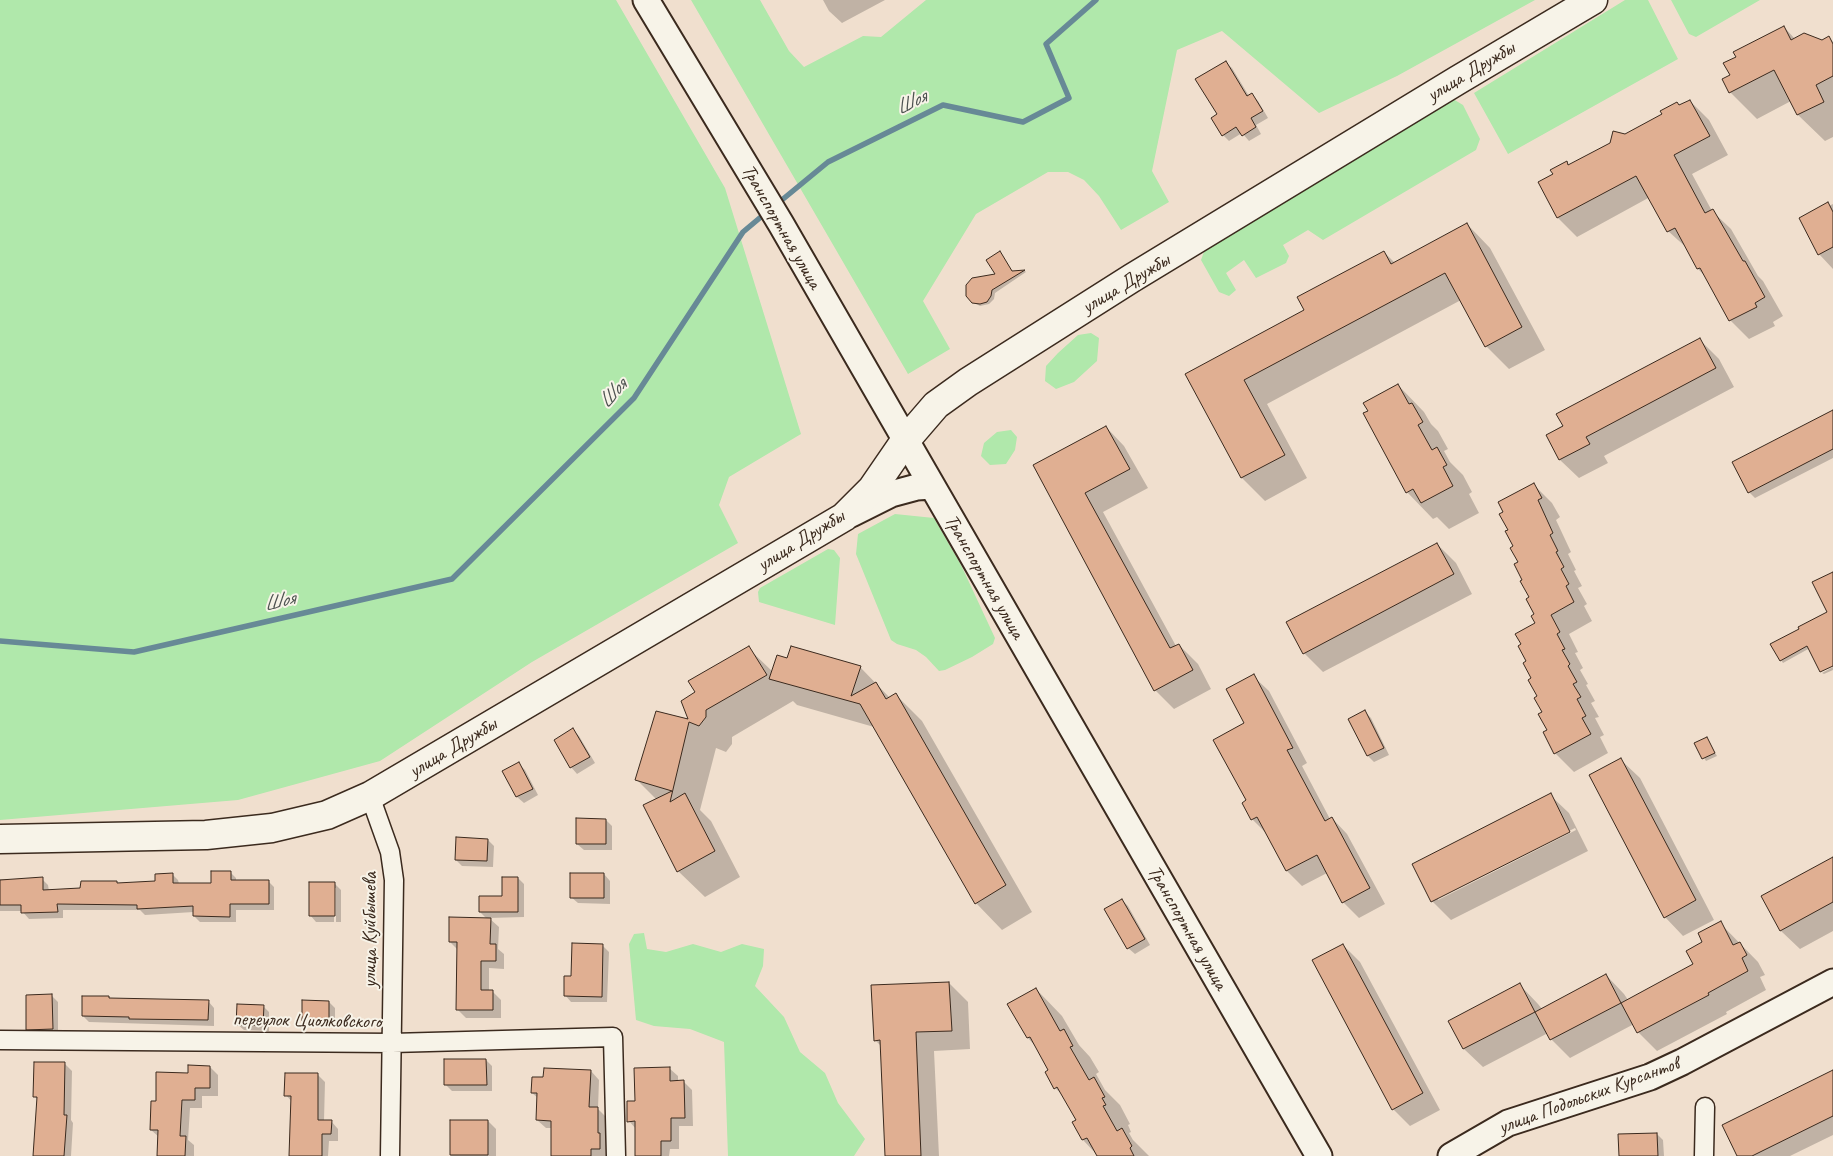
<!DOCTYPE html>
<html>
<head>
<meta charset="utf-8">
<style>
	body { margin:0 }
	canvas { display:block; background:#f0dfce }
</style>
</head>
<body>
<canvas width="1833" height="1156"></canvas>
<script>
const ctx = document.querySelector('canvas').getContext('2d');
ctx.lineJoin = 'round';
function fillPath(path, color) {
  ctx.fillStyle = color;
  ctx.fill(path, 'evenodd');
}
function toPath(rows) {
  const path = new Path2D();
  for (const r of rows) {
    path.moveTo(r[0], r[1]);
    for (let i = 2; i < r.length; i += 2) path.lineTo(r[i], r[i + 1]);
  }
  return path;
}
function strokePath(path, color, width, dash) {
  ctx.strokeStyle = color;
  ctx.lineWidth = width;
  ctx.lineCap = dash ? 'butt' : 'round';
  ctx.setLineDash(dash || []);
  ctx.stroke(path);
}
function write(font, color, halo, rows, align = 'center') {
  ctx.font = font + ' Caveat,sans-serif';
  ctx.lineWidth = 4;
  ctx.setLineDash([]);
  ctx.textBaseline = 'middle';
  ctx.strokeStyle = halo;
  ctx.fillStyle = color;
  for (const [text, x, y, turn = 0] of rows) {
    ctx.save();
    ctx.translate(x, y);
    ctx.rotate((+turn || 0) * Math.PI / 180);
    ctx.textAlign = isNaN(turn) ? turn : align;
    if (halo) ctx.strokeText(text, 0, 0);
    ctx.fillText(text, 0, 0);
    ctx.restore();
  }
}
fillPath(toPath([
	[0,0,616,0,725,188,801,434,729,477,719,505,738,543,532,662,380,761,238,800,0,820],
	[691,0,760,0,789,51,804,67,863,36,881,37,926,0,1535,0,1397,76,1319,113,1222,31,1177,50,1152,171,1169,202,1121,230,1099,196,1084,180,1068,172,1048,172,976,214,923,301,950,349,908,374],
	[1625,0,1648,0,1678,59,1508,154,1474,93],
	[1671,0,1760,0,1696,37,1689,34],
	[1453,99,1463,105,1480,139,1476,150,1323,240,1308,230,1283,245,1289,256,1286,263,1256,278,1244,260,1226,273,1236,290,1229,296,1219,292,1201,260,1205,249],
	[1091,333,1099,338,1097,361,1074,382,1056,389,1045,381,1046,366,1058,353,1078,335],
	[1011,430,1017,437,1015,450,1006,464,990,465,981,456,984,443,997,432],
	[895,514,934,518,961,565,995,638,993,644,972,657,945,670,939,671,926,657,916,650,897,644,891,640,856,554,858,534],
	[828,549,834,550,840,558,835,625,759,602,758,592,760,588],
	[644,933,647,949,666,952,693,944,721,952,742,944,764,949,763,966,755,986,784,1017,800,1052,825,1073,838,1103,865,1139,854,1156,728,1156,724,1042,690,1029,654,1026,636,1020,629,944,634,934]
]), '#b0e8ab');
fillPath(toPath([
	[823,0,885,0,842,23,829,11],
	[1784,27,1795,39,1822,41,1829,37,1833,42,1833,137,1825,141,1798,115,1791,101,1757,119,1730,92,1731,76,1737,57],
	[1225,62,1232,68,1249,96,1252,95,1258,101,1268,118,1256,125,1261,134,1249,141,1242,133,1229,141,1223,135,1219,115],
	[1690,101,1709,120,1728,155,1692,174,1712,211,1731,229,1758,276,1763,281,1783,316,1773,322,1775,326,1749,339,1730,320,1707,278,1698,269,1688,249,1668,231,1650,197,1577,237,1558,218,1540,183,1554,175,1566,163,1569,166],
	[1833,204,1833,269,1819,254,1800,219],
	[1467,224,1490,248,1545,350,1509,369,1486,346,1461,300,1267,404,1307,478,1265,501,1242,478,1187,375,1306,311,1384,252,1395,263],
	[1002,255,1013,272,1024,270,1026,272,995,293,994,299,989,304,980,306,974,303,970,300,997,275],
	[1700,340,1719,359,1734,387,1604,456,1608,463,1579,478,1560,460,1547,435],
	[1398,385,1424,412,1431,424,1438,431,1448,449,1444,451,1450,462,1463,475,1472,492,1469,494,1479,513,1449,529,1437,517,1433,519,1407,492],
	[1833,411,1833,458,1755,498,1749,492],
	[1106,427,1124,446,1148,488,1103,512,1176,646,1179,645,1198,664,1211,689,1174,709,1155,690,1035,465],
	[1533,484,1552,503,1560,517,1556,520,1571,552,1568,554,1576,570,1574,571,1582,586,1578,588,1587,604,1584,606,1592,621,1569,634,1578,652,1575,653,1583,668,1580,670,1588,684,1586,685,1595,701,1591,703,1599,717,1595,718,1604,735,1600,737,1608,753,1574,772,1555,753,1533,679,1536,615,1510,530],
	[1437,544,1456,563,1472,594,1323,672,1304,653],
	[1833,574,1833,665,1810,648,1783,663,1781,660,1829,613],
	[792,647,861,668,890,698,896,695,922,721,1032,912,1002,930,976,903,874,727,797,705,793,701,732,737,732,744,726,752,716,748,700,810,711,821,740,877,705,897,678,871,657,800,636,779,690,721,697,692,748,648,773,672,788,659],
	[1833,667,1833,670,1824,674,1822,673],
	[1253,676,1269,691,1307,763,1302,766,1330,819,1332,818,1347,834,1385,904,1359,918,1343,902,1327,873,1302,886,1287,871,1267,834,1252,819,1248,801,1246,724],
	[1365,712,1371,718,1389,755,1374,762,1368,756,1350,719],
	[573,730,579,736,595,763,577,774,571,767,555,740],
	[1707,739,1717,756,1706,761,1696,744],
	[1621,760,1640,778,1714,920,1683,936,1665,917],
	[519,764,525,770,538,795,524,803,517,797,504,771],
	[1550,795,1569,813,1588,851,1451,920,1432,901],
	[1575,828,1576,830,1438,900,1438,897],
	[606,820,612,826,612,850,584,850,577,844],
	[488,840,494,846,493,867,462,866,456,860],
	[1833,858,1833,931,1800,949,1781,931,1763,897],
	[230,872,236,878,236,881,268,881,274,887,274,910,236,910,236,922,200,922,194,916,194,912,145,915,140,910,63,910,63,918,29,919,22,911,0,911,0,879,6,879,8,881,42,879,48,885,49,891,82,889,118,884,157,882,172,874,178,880,179,884,212,884],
	[604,874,610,881,610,904,578,903,571,897],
	[518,878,524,884,524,917,489,918,499,927,498,949,504,954,504,969,489,968,489,992,492,991,501,1000,501,1018,466,1018,458,1010,458,950,450,942,487,919,480,912,503,897],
	[334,883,341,890,341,922,336,922,336,888,334,888,334,922,316,922,310,915],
	[1122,900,1128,906,1150,945,1135,954,1128,948,1106,909],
	[1720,923,1758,962,1765,975,1760,977,1766,990,1726,1012,1727,1014,1657,1051,1638,1032,1634,1024,1570,1058,1551,1039,1548,1033,1483,1067,1464,1049,1450,1022,1520,985,1538,1004,1542,1009,1606,975,1624,994,1628,1000,1695,965,1704,942],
	[602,945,609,952,607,1002,571,1002,565,995,572,978],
	[1343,945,1360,962,1440,1110,1410,1126,1393,1109],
	[949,983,968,1002,970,1049,934,1051,939,1156,887,1156,881,1046,875,1040],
	[1036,989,1062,1016,1079,1045,1090,1057,1099,1072,1096,1074,1105,1090,1120,1105,1130,1124,1128,1125,1131,1132,1129,1133,1133,1140,1149,1156,1098,1156,1083,1140,1074,1123,1077,1121,1065,1097,1055,1088,1049,1070,1036,1047,1028,1038],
	[52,996,58,1002,58,1035,34,1035,28,1029],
	[109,997,111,999,208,1001,214,1008,214,1026,89,1022,83,1016],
	[329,1002,335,1008,335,1027,309,1027,303,1020],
	[263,1006,269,1012,269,1031,244,1030,237,1024],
	[486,1060,492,1066,492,1091,452,1091,446,1085],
	[65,1064,72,1071,71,1120,73,1123,71,1156,35,1156,38,1100,34,1096],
	[210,1067,218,1075,218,1096,202,1096,202,1108,190,1108,188,1140,194,1145,194,1156,158,1156,159,1137,151,1130,157,1103,189,1074],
	[669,1068,678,1076,678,1081,683,1081,692,1090,693,1126,679,1126,679,1149,670,1149,669,1156,635,1156,636,1129,629,1121,636,1102],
	[591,1071,599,1080,598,1109,606,1117,606,1140,608,1143,608,1156,552,1156,552,1128,546,1128,537,1120,538,1098,532,1093,545,1078],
	[1833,1071,1833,1135,1790,1156,1738,1156],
	[318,1075,325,1082,324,1121,331,1121,338,1129,338,1141,329,1141,328,1156,290,1156,292,1102,286,1095],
	[488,1121,496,1129,496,1156,451,1156,451,1122],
	[1657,1134,1663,1140,1664,1156,1620,1156]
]), '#0003');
strokePath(toPath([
	[777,204,828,162,943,105,1023,122,1069,98,1046,44,1096,0],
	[0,641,134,652,452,579,634,398,743,232,768,211]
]), '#678996', 5.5);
const building = toPath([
	[1784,26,1791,40,1804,33,1822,40,1829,36,1833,44,1833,76,1816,85,1824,102,1797,115,1774,70,1729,93,1722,79,1730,75,1723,63,1736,57,1733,52,1784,26],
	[1226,61,1247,96,1252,93,1263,111,1251,118,1256,127,1242,136,1236,127,1222,136,1211,118,1217,114,1195,79,1226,61],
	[1690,100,1710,136,1674,155,1705,213,1713,209,1743,261,1745,261,1765,297,1755,303,1757,307,1729,321,1700,268,1697,269,1675,228,1667,232,1636,176,1557,218,1538,182,1553,174,1550,170,1567,161,1568,165,1610,143,1613,131,1625,134,1662,114,1660,111,1677,102,1679,105,1690,100],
	[1828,202,1833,212,1833,247,1818,255,1799,218,1828,202],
	[1467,223,1522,327,1485,347,1445,273,1244,380,1285,455,1241,478,1185,374,1304,310,1297,297,1384,251,1391,264,1467,223],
	[1000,251,1012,271,1025,270,992,290,991,296,987,302,980,304,972,303,966,296,966,285,972,278,995,274,986,260,1000,251],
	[1700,338,1716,368,1586,437,1590,444,1559,460,1546,435,1563,426,1556,414,1700,338],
	[1398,384,1409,404,1412,403,1423,422,1418,425,1432,450,1437,447,1447,465,1443,467,1453,486,1421,503,1413,489,1406,493,1363,413,1368,411,1363,403,1398,384],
	[1833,410,1833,449,1748,493,1732,462,1833,410],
	[1106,426,1130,469,1085,493,1170,648,1179,644,1193,670,1154,691,1033,465,1106,426],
	[1534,483,1542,498,1538,500,1553,533,1550,535,1558,551,1556,552,1564,567,1561,569,1569,584,1566,586,1574,602,1551,615,1560,632,1557,634,1565,649,1562,650,1570,664,1568,666,1577,682,1573,684,1581,697,1577,699,1586,716,1582,718,1591,734,1554,754,1543,732,1547,730,1538,714,1542,712,1534,698,1537,696,1528,680,1531,678,1523,663,1526,661,1518,646,1521,644,1515,634,1535,623,1531,616,1534,614,1526,599,1529,597,1520,581,1522,580,1514,564,1518,562,1510,548,1513,546,1505,531,1508,530,1499,514,1503,512,1498,502,1534,483],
	[1437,543,1454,574,1303,654,1286,622,1437,543],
	[1833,572,1833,666,1820,672,1807,646,1780,661,1770,644,1799,629,1798,627,1827,612,1812,582,1833,572],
	[749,646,767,675,706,710,706,717,699,726,689,722,670,802,685,793,715,851,677,872,643,805,672,791,635,780,656,711,688,719,681,701,695,692,688,681,749,646],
	[791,646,861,666,851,696,876,682,886,699,896,693,1006,885,975,904,860,704,769,679,777,655,787,658,791,646],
	[1254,674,1293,748,1287,750,1325,821,1332,817,1370,888,1342,903,1317,855,1286,871,1257,817,1251,820,1242,803,1246,800,1213,740,1244,723,1226,689,1254,674],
	[1365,710,1384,748,1367,756,1348,719,1365,710],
	[573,728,590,757,570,768,554,740,573,728],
	[1707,737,1715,753,1702,759,1694,743,1707,737],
	[1621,758,1696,900,1664,918,1589,775,1621,758],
	[519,762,533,789,516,797,502,771,519,762],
	[1551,793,1570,832,1431,902,1412,864,1551,793],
	[576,818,606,819,606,844,576,844,576,818],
	[456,837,488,839,487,861,455,860,456,837],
	[1833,857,1833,902,1780,931,1761,896,1833,857],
	[211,871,231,871,231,880,269,880,269,904,230,904,230,917,193,916,193,906,137,909,137,905,57,904,58,912,21,913,21,905,0,905,0,880,43,877,43,890,80,888,81,881,117,881,117,883,155,881,155,874,173,873,173,883,211,883,211,871],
	[570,873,604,873,604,898,570,898,570,873],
	[502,877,518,877,518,912,479,912,479,896,502,896,502,877],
	[309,882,335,882,335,916,309,916,309,882],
	[1122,899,1145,939,1127,949,1104,909,1122,899],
	[449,917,491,918,490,944,496,944,496,961,481,961,481,990,493,990,493,1010,456,1010,457,942,449,942,449,917],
	[1721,921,1733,945,1740,942,1747,955,1742,958,1748,971,1708,993,1709,995,1637,1033,1621,1003,1693,964,1686,951,1702,942,1698,933,1721,921],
	[572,943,603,944,602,997,564,996,564,976,571,976,572,943],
	[1343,944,1423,1093,1392,1110,1312,960,1343,944],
	[1606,974,1621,1003,1550,1040,1535,1012,1606,974],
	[949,982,952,1031,916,1032,921,1156,885,1156,880,1040,874,1041,871,985,949,982],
	[1520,983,1535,1012,1463,1049,1448,1021,1520,983],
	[1036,988,1060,1031,1064,1029,1073,1046,1070,1047,1089,1080,1094,1077,1105,1097,1102,1098,1106,1105,1103,1106,1117,1131,1122,1128,1132,1146,1130,1148,1134,1156,1097,1156,1087,1138,1082,1140,1072,1122,1076,1120,1057,1087,1054,1089,1045,1072,1048,1070,1030,1037,1027,1038,1007,1004,1036,988],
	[52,994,53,1029,26,1030,26,995,52,994],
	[82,996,109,996,109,998,209,1000,208,1020,129,1019,129,1017,82,1016,82,996],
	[302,1000,329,1001,329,1021,302,1021,302,1000],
	[237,1004,264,1005,263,1025,236,1025,237,1004],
	[444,1059,486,1059,487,1085,444,1085,444,1059],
	[34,1062,65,1062,64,1115,67,1115,64,1156,33,1156,37,1097,33,1097,34,1062],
	[188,1065,210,1066,210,1088,195,1088,195,1100,182,1100,180,1136,186,1136,185,1156,157,1156,158,1130,150,1130,151,1101,156,1101,156,1072,188,1073,188,1065],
	[670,1067,670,1081,684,1080,685,1118,671,1118,671,1141,661,1141,661,1156,635,1156,635,1121,627,1122,627,1101,635,1101,634,1068,670,1067],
	[544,1068,591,1070,589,1107,598,1107,598,1133,600,1133,600,1149,591,1149,591,1156,551,1156,551,1121,536,1120,537,1093,531,1093,532,1077,543,1077,544,1068],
	[1833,1070,1833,1116,1752,1156,1737,1156,1722,1125,1833,1070],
	[285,1073,318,1073,318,1120,332,1120,331,1134,322,1134,322,1156,289,1156,291,1096,284,1096,285,1073],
	[450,1120,488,1120,488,1155,450,1155,450,1120],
	[1657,1133,1658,1156,1619,1156,1618,1134,1657,1133]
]);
fillPath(building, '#e0af92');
strokePath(building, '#3b2a1e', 1);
const street = toPath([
	[370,796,390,852,394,880,390,1156],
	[0,1040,392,1043,613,1037,616,1156],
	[1704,1156,1705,1107]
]);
const secondary = toPath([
	[646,0,781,224,1319,1156],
	[851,514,891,494,917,487,931,486],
	[1451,1156,1508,1123,1650,1077,1682,1062,1833,982]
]);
const primary = toPath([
	[0,839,206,835,272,828,327,815,370,796,844,517,872,489,905,441,936,405,968,382,1132,278,1458,80,1593,0]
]);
strokePath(street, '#3b2a1e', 21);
strokePath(secondary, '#3b2a1e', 29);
strokePath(primary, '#3b2a1e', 31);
strokePath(street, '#f7f3e8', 18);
strokePath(secondary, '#f7f3e8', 25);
strokePath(primary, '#f7f3e8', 28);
write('20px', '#3b2a1e', '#f7f3e8', [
	["улица Дружбы",1471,72,-31],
	["Транспортная улица",781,227,60],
	["улица Дружбы",1126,284,-31],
	["улица Дружбы",801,541,-32],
	["Транспортная улица",984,577,60],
	["улица Дружбы",453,748,-31],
	["Транспортная улица",1187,928,60],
	["улица Куйбышева",371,930,-90],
	["переулок Циолковского",307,1021,1],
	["улица Подольских Курсантов",1589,1096,-20]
]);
write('italic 21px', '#4d5250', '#f7f3e8', [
	["Шоя",911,103,-26],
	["Шоя",613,394,-48],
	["Шоя",279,602,-13]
]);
</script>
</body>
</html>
